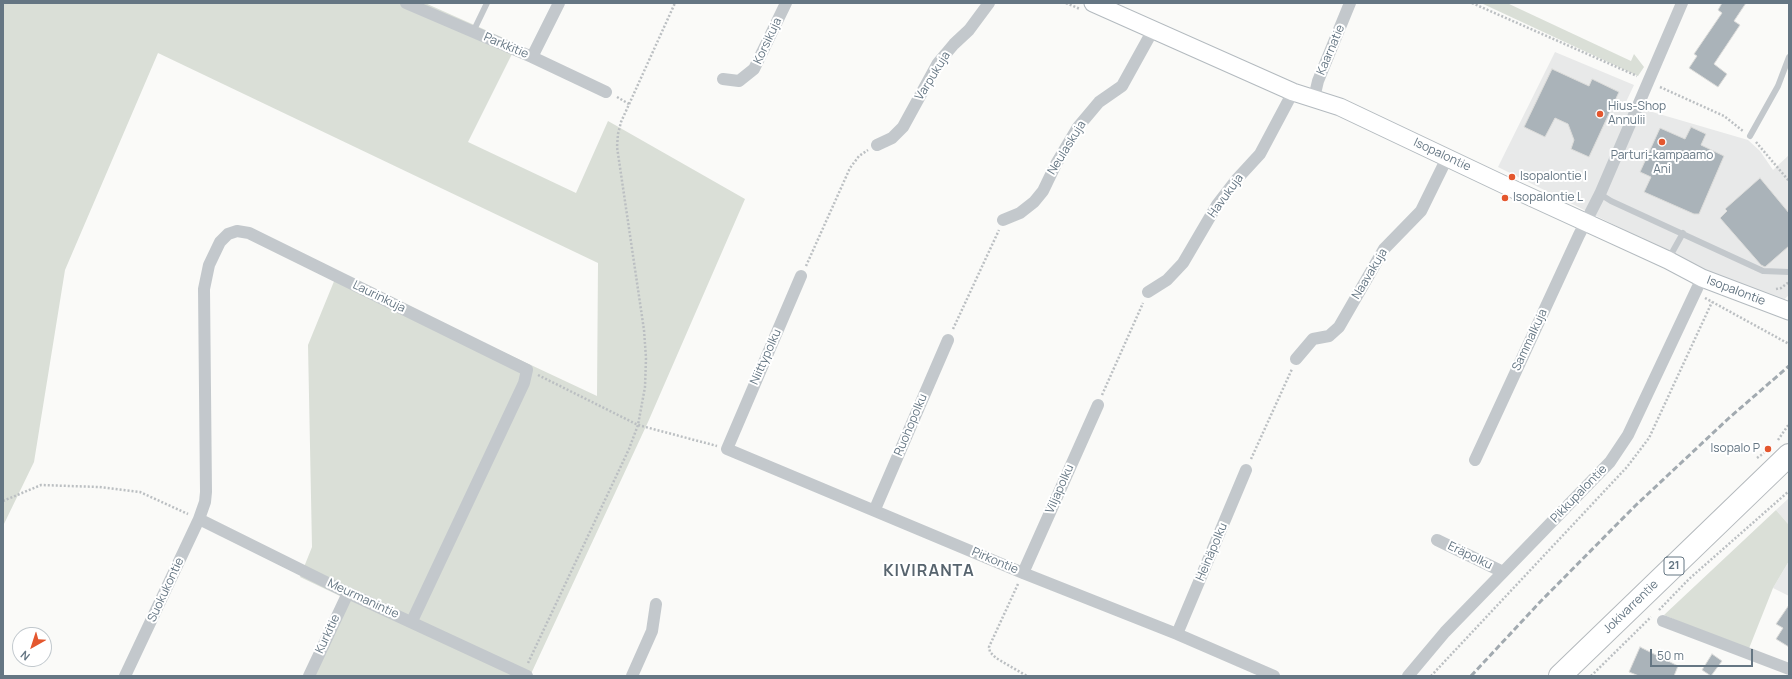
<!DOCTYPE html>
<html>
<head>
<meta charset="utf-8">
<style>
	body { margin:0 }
	#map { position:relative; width:1792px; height:679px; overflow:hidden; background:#fafaf8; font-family:Manrope,sans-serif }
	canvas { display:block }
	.frame { position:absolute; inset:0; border:4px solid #657683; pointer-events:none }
	.north { position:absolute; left:12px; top:627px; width:40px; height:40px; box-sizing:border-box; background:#fff; border:1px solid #c1c8cd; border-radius:50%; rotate:219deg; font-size:11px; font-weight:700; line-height:16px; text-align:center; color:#657683 }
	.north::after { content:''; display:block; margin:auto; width:14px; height:18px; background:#e4572e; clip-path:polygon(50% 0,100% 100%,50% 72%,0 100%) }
	.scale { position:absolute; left:1650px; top:649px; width:103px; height:18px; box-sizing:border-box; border:2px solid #657683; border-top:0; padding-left:5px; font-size:12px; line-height:14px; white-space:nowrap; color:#657683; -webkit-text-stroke:3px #fff; paint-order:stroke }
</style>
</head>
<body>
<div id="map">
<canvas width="1792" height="679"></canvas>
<div class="frame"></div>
<div class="north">N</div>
<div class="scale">50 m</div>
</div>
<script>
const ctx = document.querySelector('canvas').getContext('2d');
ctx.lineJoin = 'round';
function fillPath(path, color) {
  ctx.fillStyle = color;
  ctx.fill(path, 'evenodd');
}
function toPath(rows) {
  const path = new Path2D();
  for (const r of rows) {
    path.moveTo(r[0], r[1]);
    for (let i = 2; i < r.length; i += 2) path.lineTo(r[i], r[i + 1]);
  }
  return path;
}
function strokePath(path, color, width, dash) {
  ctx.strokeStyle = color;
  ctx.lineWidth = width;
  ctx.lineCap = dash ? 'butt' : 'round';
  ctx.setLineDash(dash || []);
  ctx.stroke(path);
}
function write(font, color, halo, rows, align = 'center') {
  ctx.font = font + ' Manrope,sans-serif';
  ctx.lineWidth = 4;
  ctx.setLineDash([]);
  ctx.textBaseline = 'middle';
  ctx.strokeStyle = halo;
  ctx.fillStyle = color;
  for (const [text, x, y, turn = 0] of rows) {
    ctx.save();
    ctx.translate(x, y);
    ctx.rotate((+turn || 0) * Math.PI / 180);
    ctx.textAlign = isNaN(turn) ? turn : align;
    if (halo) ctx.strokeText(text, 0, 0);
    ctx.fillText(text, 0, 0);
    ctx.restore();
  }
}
fillPath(toPath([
	[1555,52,1634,85,1625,104,1748,140,1760,151,1773,170,1789,155,1789,295,1777,306,1498,167],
	[1789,498,1789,525,1776,510],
	[1789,561,1789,596,1773,588]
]), '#e8e9e9');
fillPath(toPath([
	[3,3,425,3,517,44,468,142,576,193,608,121,745,199,648,422,530,676,305,676,342,597,300,577,312,547,308,345,337,274,597,396,598,263,158,53,65,270,34,462,3,526],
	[1481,3,1507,3,1631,61,1634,54,1644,67,1638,76],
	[1776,510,1789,525,1789,561,1773,588,1748,651,1664,615]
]), '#dadfd7');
const building = toPath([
	[1722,3,1746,3,1734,21,1740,25,1714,64,1727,74,1718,87,1689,68,1697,56,1694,54,1722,13,1718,10,1722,3],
	[1552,69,1589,86,1592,79,1619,92,1589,157,1571,149,1574,140,1568,124,1555,118,1545,137,1524,127,1552,69],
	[1691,127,1706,134,1701,145,1724,156,1699,214,1694,214,1644,192,1651,177,1640,172,1660,128,1685,139,1691,127],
	[1760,178,1789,213,1789,246,1765,267,1761,265,1720,218,1727,211,1725,209,1760,178],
	[1789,605,1789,647,1776,639,1783,628,1776,624,1789,605],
	[1640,647,1678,666,1674,676,1639,676,1629,672,1640,647],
	[1712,654,1722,661,1711,676,1702,670,1712,654]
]);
fillPath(building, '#aab3b9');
strokePath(building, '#dcdcda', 1);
const secondary = toPath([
	[1093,3,1293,92,1340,107,1513,189,1668,260,1702,278,1789,311]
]);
const highway = toPath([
	[1560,676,1789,455]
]);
strokePath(secondary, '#b3babf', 19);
strokePath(highway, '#b4b9bd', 24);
strokePath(toPath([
	[1066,3,1080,9],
	[1472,3,1637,76],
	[1660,87,1724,116,1743,131],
	[617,97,629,104],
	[1756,142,1789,181],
	[806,266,850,168,859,156,868,150],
	[1776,289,1781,288,1789,282],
	[1705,298,1789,344],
	[953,329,999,230],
	[538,375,638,425,717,446],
	[1102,395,1143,303],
	[1778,440,1789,424],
	[1757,458,1764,453],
	[1251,459,1292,369],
	[3,501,41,485,99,487,140,492,188,514],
	[1018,584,989,647,990,652,996,658,1027,676],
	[1659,610,1689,579,1789,491],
	[528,663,629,449,638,425,645,387,646,358,644,330,617,147,618,134,621,122,675,3],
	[1431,676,1627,467,1649,438,1712,302],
	[1591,676,1651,617]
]), '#bbbfc2', 2.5, [2, 2]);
strokePath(toPath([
	[473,32,487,3],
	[1750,136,1778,86,1789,57],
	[1600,194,1611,201,1763,271,1789,272],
	[1669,258,1683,233]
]), '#c3c8cc', 6);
strokePath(toPath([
	[406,3,532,57,606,92],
	[532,57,559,3],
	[723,79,739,81,754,69,786,3],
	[1314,98,1318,81,1350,3],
	[877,145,892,138,903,127,938,63,954,44,969,30,989,3],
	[1003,220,1020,213,1034,202,1043,191,1056,164,1078,127,1099,102,1122,86,1153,30],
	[801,276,727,449,1023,573,1177,634,1274,676],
	[1148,292,1167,280,1183,263,1217,205,1237,179,1260,154,1293,92],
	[1296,359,1313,339,1329,336,1339,327,1384,249,1421,211,1447,158],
	[1475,460,1579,235,1600,194,1682,3],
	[875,509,948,340],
	[199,519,348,593,527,676],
	[1437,540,1503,572],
	[1023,573,1098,405],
	[1663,621,1789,669],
	[1177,634,1246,470],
	[125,676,199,519,205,502,206,492,204,289,209,265,220,242,228,234,237,231,249,233,527,370,524,383,412,621],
	[309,676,348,593],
	[632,676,652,631,656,604],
	[1408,676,1445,632,1610,462,1628,435,1702,278]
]), '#c3c8cc', 12);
strokePath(secondary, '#fff', 17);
strokePath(highway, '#fff', 22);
strokePath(toPath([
	[1471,676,1540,602,1635,506,1729,418,1789,366]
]), '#a2aab0', 3, [6, 3]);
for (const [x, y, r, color] of [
	[1600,114,4,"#e4572e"],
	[1662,142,4,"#e4572e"],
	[1512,177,4,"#e4572e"],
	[1505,198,4,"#e4572e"],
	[1768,449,4,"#e4572e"]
]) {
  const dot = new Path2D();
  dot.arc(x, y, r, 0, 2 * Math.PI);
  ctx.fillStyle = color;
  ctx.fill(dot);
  strokePath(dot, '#fff', 1.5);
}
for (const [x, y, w] of [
	[1674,566,20]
]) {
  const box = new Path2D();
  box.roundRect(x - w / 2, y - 9, w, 18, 3);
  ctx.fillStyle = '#fff';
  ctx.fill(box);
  strokePath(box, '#657683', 1);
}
write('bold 11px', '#657683', null, [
	["21",1674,566]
]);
write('12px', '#657683', '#fff', [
	["Korsikuja",768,41,-65],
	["Parkkitie",506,46,23],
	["Kaarnatie",1331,50,-67],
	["Varpukuja",933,76,-58],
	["Neulaskuja",1067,148,-58],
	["Isopalontie",1442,155,25],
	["Havukuja",1226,196,-54],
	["Naavakuja",1370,274,-59],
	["Isopalontie",1736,291,21],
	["Laurinkuja",379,297,26],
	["Sammalkuja",1530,340,-65],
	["Niittypolku",766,357,-66],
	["Ruohopolku",911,425,-67],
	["Viljapolku",1060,489,-66],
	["Pikkupalontie",1579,494,-46],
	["Heinäpolku",1212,552,-67],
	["Eräpolku",1470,556,26],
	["Pirkontie",995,561,23],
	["Suokukontie",166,590,-65],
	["Meurmanintie",363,599,25],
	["Jokivarrentie",1631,607,-44],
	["Kurkitie",328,634,-65]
]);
write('12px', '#657683', '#fff', [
	["Hius-Shop",1608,107],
	["Annulii",1608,121],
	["Parturi-kampaamo",1662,156,"center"],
	["Ani",1662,170,"center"],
	["Isopalontie I",1520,177],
	["Isopalontie L",1513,198],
	["Isopalo P",1760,449,"right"]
], 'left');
ctx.letterSpacing = '1px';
write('bold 16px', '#57646e', '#fff', [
	["KIVIRANTA",929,572]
]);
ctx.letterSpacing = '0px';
</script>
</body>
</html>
